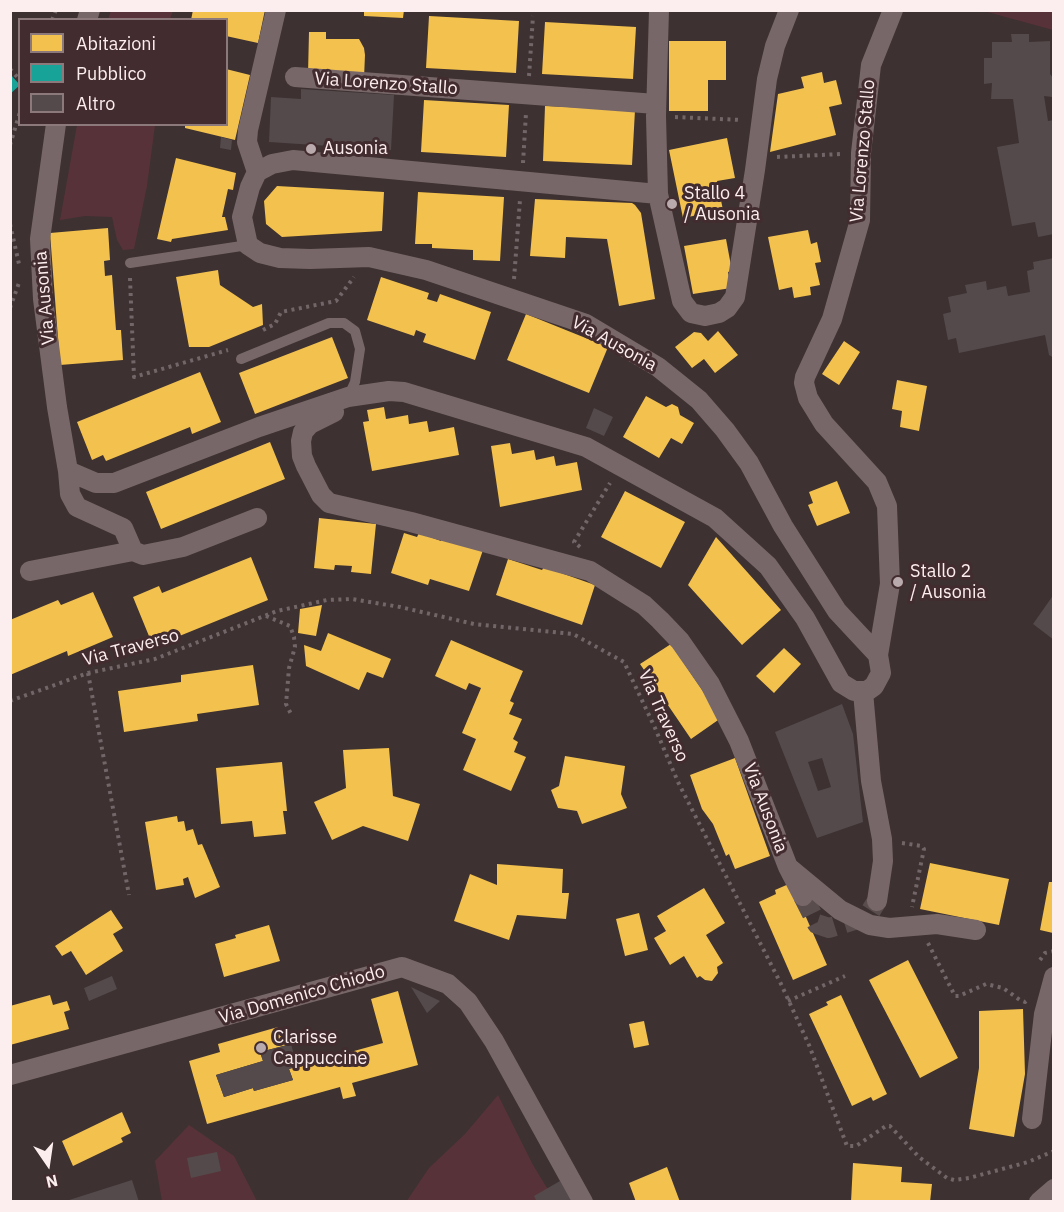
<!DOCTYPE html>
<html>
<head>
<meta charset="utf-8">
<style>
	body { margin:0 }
	#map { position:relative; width:1064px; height:1212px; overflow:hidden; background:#3d3132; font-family:"IBM Plex Sans",sans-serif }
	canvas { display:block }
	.frame { position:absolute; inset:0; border:12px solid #fcedef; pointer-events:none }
	.legend { position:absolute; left:18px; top:18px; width:210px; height:108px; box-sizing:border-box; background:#422c2f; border:2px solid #8c797c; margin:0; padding:8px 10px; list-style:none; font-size:18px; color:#fcedef }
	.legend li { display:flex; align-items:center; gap:12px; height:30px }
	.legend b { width:30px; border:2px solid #8c797c }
	.north { position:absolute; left:18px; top:1134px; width:60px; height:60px; -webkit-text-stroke:4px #422c2f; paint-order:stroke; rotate:167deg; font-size:16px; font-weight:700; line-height:24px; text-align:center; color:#fcedef }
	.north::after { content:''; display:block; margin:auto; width:21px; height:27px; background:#fcedef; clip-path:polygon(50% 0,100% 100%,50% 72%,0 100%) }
</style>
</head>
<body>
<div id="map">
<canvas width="1064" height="1212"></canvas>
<div class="frame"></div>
<ul class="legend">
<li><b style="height:16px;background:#f2c14e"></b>Abitazioni</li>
<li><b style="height:16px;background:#17a398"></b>Pubblico</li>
<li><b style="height:16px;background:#544a4b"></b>Altro</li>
</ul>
<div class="north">N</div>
</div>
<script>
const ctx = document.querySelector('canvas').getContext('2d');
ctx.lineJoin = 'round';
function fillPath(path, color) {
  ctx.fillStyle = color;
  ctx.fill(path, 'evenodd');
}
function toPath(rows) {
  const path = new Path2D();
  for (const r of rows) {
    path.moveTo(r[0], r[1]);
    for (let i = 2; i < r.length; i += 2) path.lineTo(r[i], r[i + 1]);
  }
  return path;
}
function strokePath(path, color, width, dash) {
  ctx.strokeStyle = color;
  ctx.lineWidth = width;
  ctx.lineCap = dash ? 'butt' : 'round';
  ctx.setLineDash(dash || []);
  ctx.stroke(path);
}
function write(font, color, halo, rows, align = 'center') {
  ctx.font = font + ' "IBM Plex Sans",sans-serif';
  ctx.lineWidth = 6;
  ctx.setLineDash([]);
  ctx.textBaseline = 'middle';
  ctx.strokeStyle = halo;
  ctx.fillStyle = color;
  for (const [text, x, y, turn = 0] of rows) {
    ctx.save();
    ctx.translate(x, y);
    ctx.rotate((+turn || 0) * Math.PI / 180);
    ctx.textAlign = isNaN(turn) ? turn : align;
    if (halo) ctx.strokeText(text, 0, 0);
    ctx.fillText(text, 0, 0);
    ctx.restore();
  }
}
fillPath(toPath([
	[111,11,111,10,173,11,170,19,108,19],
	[984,11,1053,11,1053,30],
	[77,125,155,125,147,186,134,249,123,250,117,240,112,217,85,216,60,220],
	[498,1095,533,1165,555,1201,406,1202,429,1168,465,1134],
	[189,1125,234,1156,257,1201,162,1201,155,1161]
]), '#583239');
fillPath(toPath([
	[193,10,265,10,258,43,226,36,226,20,191,20],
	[364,10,404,10,403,18,364,16],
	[429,16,519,21,516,73,426,68],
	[545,22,636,27,633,79,542,74],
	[309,32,326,32,326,39,359,39,364,48,365,55,364,78,308,74],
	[669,41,726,41,726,80,708,80,708,111,669,111],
	[226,69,250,75,235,140,185,128,185,124,226,124],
	[822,72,824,83,836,80,842,104,829,107,836,135,770,152,778,94,804,88,801,77],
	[424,100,509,105,506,157,421,152],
	[545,106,635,110,632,165,543,161],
	[727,138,735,178,717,181,723,210,683,218,669,150],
	[176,158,236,173,233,190,228,189,222,217,225,217,228,230,172,239,171,242,157,239],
	[277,186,384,192,382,231,282,237,266,224,264,201],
	[418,192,504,197,500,261,473,260,473,250,432,248,432,244,415,244],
	[535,199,632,203,635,205,641,213,655,299,619,306,607,239,566,237,565,258,530,256],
	[108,228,110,260,104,261,105,276,112,275,116,330,121,330,123,360,60,365,50,233],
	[808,230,811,244,817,242,821,262,815,263,820,285,810,287,811,295,794,298,792,287,779,290,768,237],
	[726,239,732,271,728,272,731,288,693,294,684,246],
	[218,270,220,285,253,307,262,304,263,325,209,347,189,347,176,277],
	[381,277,429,293,427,299,437,302,440,294,491,312,475,360,423,342,426,334,416,330,414,336,367,320],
	[526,314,608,347,589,393,507,360],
	[718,331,738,355,715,373,704,359,692,368,675,347,694,332,701,333,708,341],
	[332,337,348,378,255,414,239,373],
	[844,341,860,352,839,385,822,374],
	[200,372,221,422,192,434,190,427,106,461,103,455,92,460,77,422],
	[897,380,927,386,919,431,900,427,902,411,892,409],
	[646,396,666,407,672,404,678,407,680,415,694,423,682,444,671,438,659,458,623,437],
	[384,407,386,419,408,415,409,424,427,421,429,432,454,427,459,455,372,471,363,422,369,421,367,410],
	[270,442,285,479,161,529,146,492],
	[510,443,512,454,534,450,536,460,554,456,556,466,577,462,582,490,500,507,491,446],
	[837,481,850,513,817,526,808,505,813,503,809,492],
	[625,491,685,522,661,568,601,537],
	[319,518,376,524,371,574,351,572,352,566,335,565,334,570,314,568],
	[404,533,417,537,419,533,441,541,442,536,483,550,469,591,430,579,428,585,391,573],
	[716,537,781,610,742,645,688,585],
	[251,557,268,600,177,637,175,631,151,641,133,597,159,586,162,593],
	[508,559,542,570,544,567,595,585,582,625,496,595],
	[93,592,113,637,68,656,67,651,10,675,10,620,58,600,61,605],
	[322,605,316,636,298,633,300,609],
	[328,633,391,659,383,678,367,672,359,690,306,666,304,645,321,651],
	[451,640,523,671,510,701,514,703,509,714,522,719,513,739,518,742,514,752,526,757,511,791,463,770,476,739,462,733,481,688,469,683,466,690,435,676],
	[671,644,721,718,691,739,640,664],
	[784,648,801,664,774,693,756,676],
	[253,665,259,705,197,714,198,721,124,732,118,691,181,682,181,675],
	[389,748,393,796,420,804,408,841,363,826,332,840,314,802,346,788,343,750],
	[565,756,625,766,621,794,627,808,582,824,577,811,558,808,551,790,559,786],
	[735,758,770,856,735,869,729,854,726,856,713,824,702,809,690,775],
	[282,762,287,811,283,811,286,834,254,837,252,821,221,824,216,768],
	[177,816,178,822,184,821,186,831,193,829,198,845,202,844,220,887,195,898,188,877,183,879,184,885,156,890,145,822],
	[930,863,1009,879,999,925,920,909],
	[497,864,563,869,562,893,569,893,566,919,517,915,509,940,454,921,470,874,497,885],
	[1049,882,1053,882,1053,933,1040,930],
	[791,883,827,965,793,980,759,902,776,894,775,890],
	[704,888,725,923,706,935,723,963,717,967,718,973,712,981,705,980,700,976,697,978,684,956,670,965,654,938,666,931,657,916],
	[111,910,123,928,113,934,123,951,86,975,71,951,62,956,55,946],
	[639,913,648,950,625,956,616,919],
	[269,925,280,961,224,977,215,944,236,938,235,935],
	[908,960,958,1058,920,1078,869,980],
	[398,991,418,1065,352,1083,356,1096,343,1099,340,1087,207,1124,189,1061,220,1052,218,1044,278,1027,280,1036,289,1034,291,1044,260,1052,263,1061,216,1075,224,1097,253,1088,254,1091,293,1080,289,1069,383,1043,371,999],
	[50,995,53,1005,67,1001,70,1010,64,1012,69,1029,10,1045,10,1006],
	[841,995,887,1094,873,1101,871,1097,852,1106,809,1014,828,1005,826,1002],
	[1023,1009,1025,1074,1014,1137,969,1129,979,1068,979,1011],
	[644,1021,649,1045,634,1048,629,1024],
	[122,1112,131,1133,121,1138,123,1142,73,1166,62,1141],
	[853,1163,902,1167,901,1182,932,1184,930,1202,851,1202],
	[667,1167,680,1202,636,1202,629,1183]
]), '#f2c14e');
fillPath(toPath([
	[10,74,20,85,10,94]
]), '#17a398');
fillPath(toPath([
	[1011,34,1029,34,1029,42,1050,41,1050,74,1054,79,1054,92,1052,97,1044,96,1048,121,1054,120,1054,234,1038,237,1035,222,1012,226,997,147,1019,143,1013,99,991,99,992,83,984,84,984,58,992,58,992,42,1012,42],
	[301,89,394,95,391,150,269,142,271,97,301,99],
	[221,137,232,140,231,150,220,148],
	[1054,258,1054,358,1049,355,1045,335,959,353,956,338,948,340,943,314,951,312,948,297,967,293,965,285,986,281,987,290,1006,286,1008,296,1030,292,1027,271,1034,269,1033,262],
	[594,408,613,417,604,436,586,428],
	[1054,594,1054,640,1033,624],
	[842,704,853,734,863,822,817,838,775,732],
	[822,758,831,787,818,791,808,762],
	[112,976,117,989,89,1001,84,988],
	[411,987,440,1001,427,1013],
	[291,1044,297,1066,289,1069,293,1080,254,1091,253,1088,224,1097,216,1075,263,1061,260,1052],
	[217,1152,221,1171,191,1178,187,1158],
	[132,1180,139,1202,66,1202,66,1201],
	[560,1181,572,1202,537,1202,534,1196]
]), '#544a4b');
strokePath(toPath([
	[803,896,817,924,829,928,861,918,870,912,877,901]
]), '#5a4d4e', 20, [20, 10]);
strokePath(toPath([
	[52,20,56,10],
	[10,69,20,80],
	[529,76,533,16],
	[675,117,742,120],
	[10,145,20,112],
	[777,157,842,154],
	[523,163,526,113],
	[10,224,19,264],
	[130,278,134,377,228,350],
	[514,279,520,200],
	[10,308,20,280],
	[263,330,275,324,281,312,336,301,354,277],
	[580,547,574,542,610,483],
	[266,616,290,626,294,637,295,647,289,668,286,704,292,716],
	[88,673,129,895],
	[10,701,88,673,155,659,277,611,327,600,352,599,400,607,474,624,573,634,624,662,655,728,678,782,781,984,809,1045,847,1146,856,1146,886,1126,890,1126,919,1157,947,1178,954,1180,969,1178,1028,1162,1054,1151],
	[902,843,922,846,924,849,912,907],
	[928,943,955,996,959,996,986,984,1003,988,1020,1000,1025,1002,1027,1000],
	[1040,960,1045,953,1054,951],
	[788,1001,845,976]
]), '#736668', 4, [3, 4.5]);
strokePath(toPath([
	[130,263,248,245],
	[241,359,329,323,344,323,355,331,360,349,355,382,348,397]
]), '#786769', 10);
strokePath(toPath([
	[659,10,656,116,658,194,682,301,691,313,705,316,719,313,727,308,735,297,755,170,767,79,775,46,789,10],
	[87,20,90,10],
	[295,77,656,104],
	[56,124,40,239,43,299,57,407,68,471,96,483,114,483,259,427,348,397,389,391,404,392,586,447,715,518,768,566,805,618,841,683,854,691,867,691,874,686,881,673,878,655,837,611,783,526,749,463,725,430,699,400,658,367,586,324,426,270,369,257,310,259,280,258,260,253,248,245,242,217,250,187,257,172,272,164,293,160,658,194],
	[257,172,247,142,248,130,276,10],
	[334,412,310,424,303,432,301,441,302,456,306,466,321,495,329,503,411,522,590,571,644,605,660,620,680,641,710,684,739,741,788,867],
	[68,471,70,494,77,507,123,528,133,551,143,555,183,547,257,518],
	[30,571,133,551],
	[878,655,890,584,887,506,877,482,824,424,808,398,804,383,805,377,832,319,860,220,861,153,871,65,893,10],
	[863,692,871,781,882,839,883,861,877,901],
	[803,896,788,867,840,910,870,925,889,928,937,924,976,930],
	[10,1075,402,967,448,984,468,1002,494,1041,583,1202],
	[1032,1119,1044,1014,1054,977],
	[1039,1202,1054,1189]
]), '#786769', 20);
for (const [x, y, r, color] of [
	[311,149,6,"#b9abad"],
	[672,204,6,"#b9abad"],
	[898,582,6,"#b9abad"],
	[261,1048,6,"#b9abad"]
]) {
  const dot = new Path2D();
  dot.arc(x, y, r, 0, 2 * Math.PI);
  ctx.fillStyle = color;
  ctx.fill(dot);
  strokePath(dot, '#422c2f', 2);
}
write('18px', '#fcedef', '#422c2f', [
	["Via Lorenzo Stallo",386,84,4],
	["Via Lorenzo Stallo",863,151,-85],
	["Via Ausonia",45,298,-95],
	["Via Ausonia",614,344,29],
	["Via Traverso",131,648,-15],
	["Via Traverso",663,716,66],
	["Via Ausonia",765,808,69],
	["Via Domenico Chiodo",302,995,-16]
]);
write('18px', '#fcedef', '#422c2f', [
	["Ausonia",323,149],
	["Stallo 4",684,194],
	["/ Ausonia",684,215],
	["Stallo 2",910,572],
	["/ Ausonia",910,593],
	["Clarisse",273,1038],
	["Cappuccine",273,1059]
], 'left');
</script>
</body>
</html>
